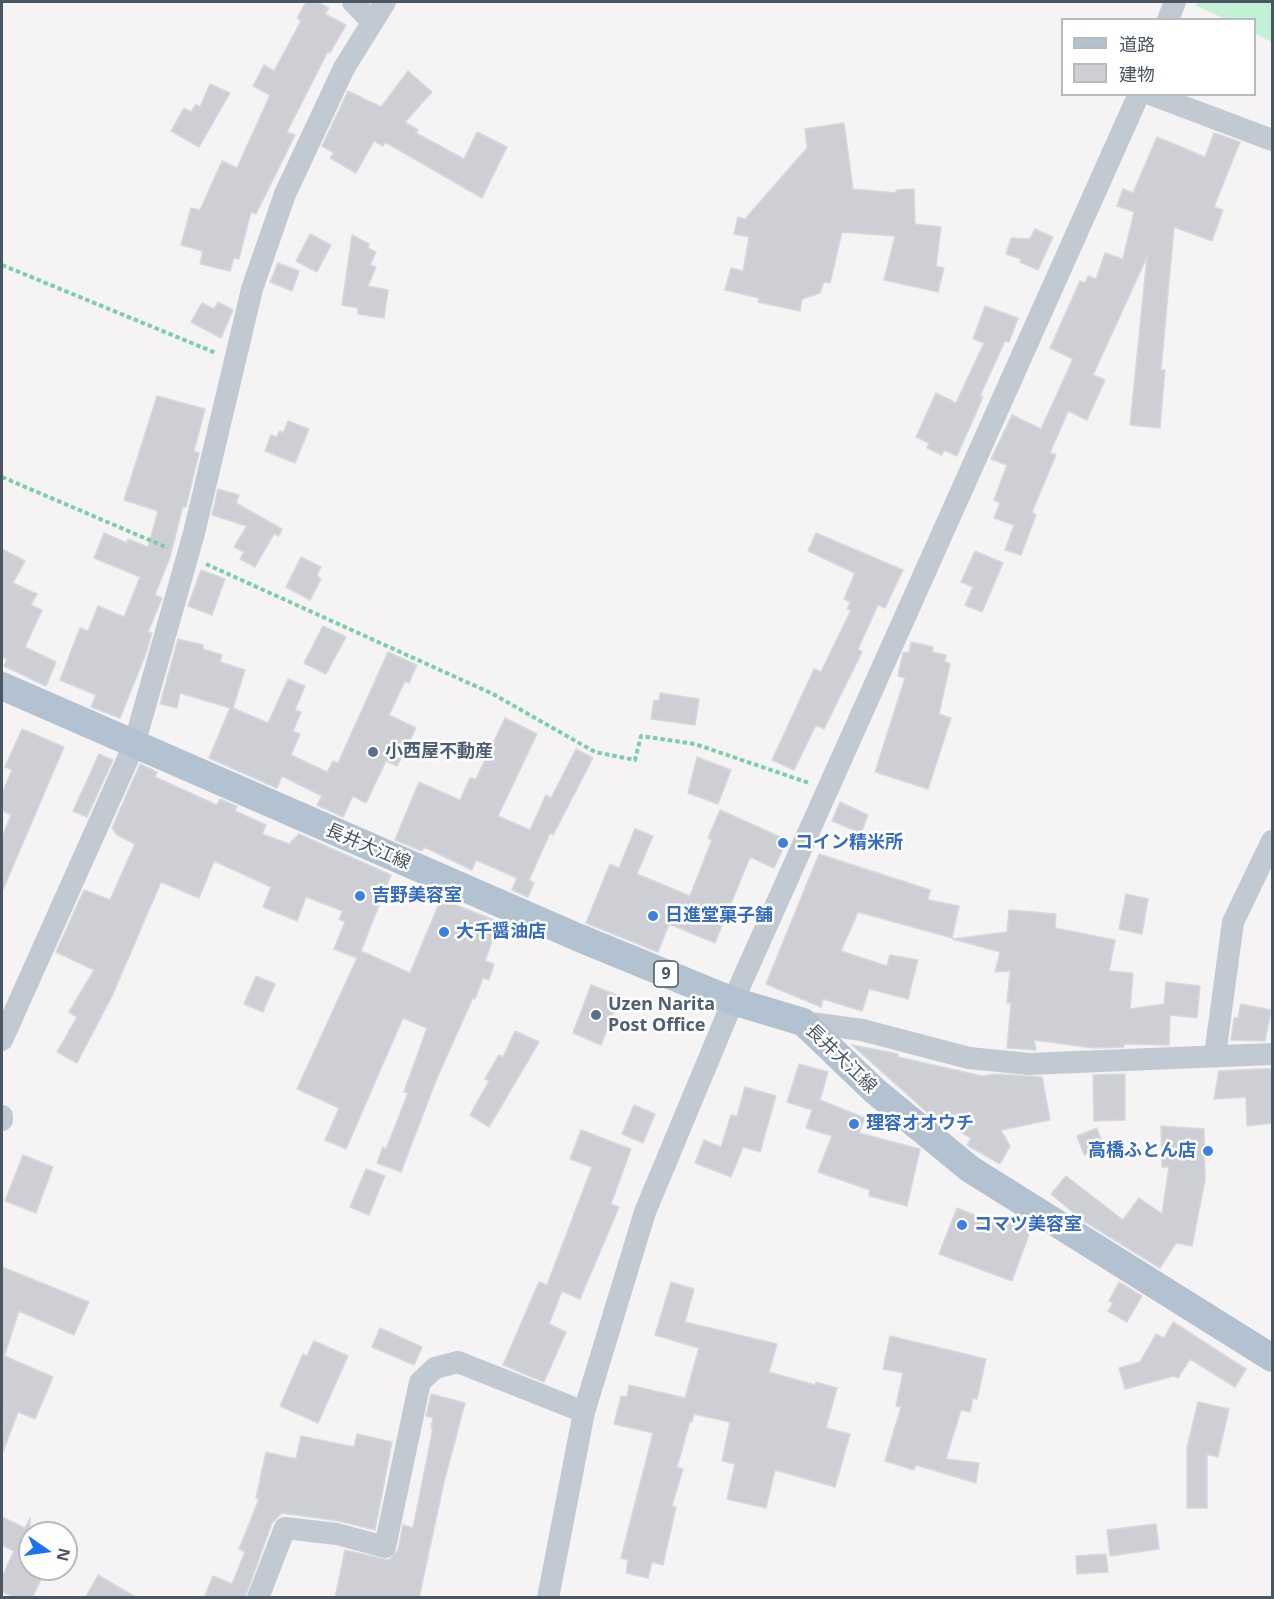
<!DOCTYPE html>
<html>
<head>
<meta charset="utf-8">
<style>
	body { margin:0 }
	#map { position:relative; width:1274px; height:1599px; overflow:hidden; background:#f5f3f3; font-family:"Noto Sans","Noto Sans JP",sans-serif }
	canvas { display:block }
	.frame { position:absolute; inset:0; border:3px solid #4a5661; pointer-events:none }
	.legend { position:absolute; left:1061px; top:18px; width:195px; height:78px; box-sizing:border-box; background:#fff; border:2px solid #b7bbc0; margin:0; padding:8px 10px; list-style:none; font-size:18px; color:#4a5661 }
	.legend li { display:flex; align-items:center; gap:12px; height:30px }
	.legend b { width:30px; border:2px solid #b7bbc0 }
	.north { position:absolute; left:18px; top:1521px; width:60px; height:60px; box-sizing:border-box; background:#fff; border:2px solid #b7bbc0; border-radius:50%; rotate:103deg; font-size:16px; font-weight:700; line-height:24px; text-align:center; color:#4a5661 }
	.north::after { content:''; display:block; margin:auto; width:21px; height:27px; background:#1a73e8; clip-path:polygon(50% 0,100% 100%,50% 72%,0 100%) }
</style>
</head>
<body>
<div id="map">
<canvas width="1274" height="1599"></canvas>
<div class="frame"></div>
<ul class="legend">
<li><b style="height:8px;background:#b3c2d1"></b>道路</li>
<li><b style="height:16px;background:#cdcfd5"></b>建物</li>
</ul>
<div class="north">N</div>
</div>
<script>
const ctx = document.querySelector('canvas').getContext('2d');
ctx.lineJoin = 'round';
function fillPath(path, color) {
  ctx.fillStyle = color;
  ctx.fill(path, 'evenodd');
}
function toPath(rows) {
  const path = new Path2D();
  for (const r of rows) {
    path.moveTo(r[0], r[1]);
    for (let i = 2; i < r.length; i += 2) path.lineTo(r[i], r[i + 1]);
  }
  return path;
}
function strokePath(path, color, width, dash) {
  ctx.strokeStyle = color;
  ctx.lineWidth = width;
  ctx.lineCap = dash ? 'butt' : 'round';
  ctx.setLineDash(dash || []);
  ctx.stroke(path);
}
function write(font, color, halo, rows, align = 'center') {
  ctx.font = font + ' "Noto Sans","Noto Sans JP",sans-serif';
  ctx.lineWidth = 5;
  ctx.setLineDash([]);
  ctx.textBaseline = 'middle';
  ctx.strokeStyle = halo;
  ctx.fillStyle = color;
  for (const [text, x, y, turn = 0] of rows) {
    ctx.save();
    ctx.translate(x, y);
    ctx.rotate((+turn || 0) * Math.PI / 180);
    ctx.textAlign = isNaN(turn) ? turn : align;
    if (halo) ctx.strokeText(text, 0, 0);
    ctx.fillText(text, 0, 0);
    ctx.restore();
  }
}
fillPath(toPath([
	[1198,2,1272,2,1272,42,1255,34,1254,20,1225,19,1195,5]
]), '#c3f1d5');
const building = toPath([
	[306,2,317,2,329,8,325,14,346,25,330,53,328,51,287,132,295,135,256,214,251,212,239,259,234,258,230,271,200,264,203,251,181,245,191,208,200,210,222,161,237,168,270,95,253,86,264,65,274,71,301,21,297,18,306,2],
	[408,71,432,92,405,122,418,130,416,133,464,159,477,132,507,147,482,198,385,142,383,146,374,141,356,173,330,158,334,153,322,146,348,91,381,107,408,71],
	[210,84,230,93,199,147,171,131,184,108,191,112,196,104,200,107,210,84],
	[844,123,853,189,897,193,896,190,914,189,915,224,941,227,936,266,944,268,938,292,884,280,895,236,842,232,830,283,824,282,820,293,802,299,800,311,758,302,759,298,725,290,731,268,743,271,749,237,734,234,738,217,745,219,807,148,805,129,844,123],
	[1214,133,1240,142,1214,207,1223,210,1212,241,1174,227,1161,370,1165,370,1160,428,1130,425,1147,257,1093,375,1105,380,1087,420,1068,411,1050,453,1056,455,1032,512,1036,515,1021,555,1005,550,1014,525,994,518,1000,503,994,500,1007,465,991,459,1012,415,1041,429,1073,359,1050,348,1080,281,1085,283,1088,276,1096,279,1105,253,1123,259,1134,212,1117,206,1123,189,1133,193,1157,137,1205,157,1214,133],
	[1035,229,1053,237,1038,270,1020,262,1021,259,1006,254,1011,238,1030,239,1035,229],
	[310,234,331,245,317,272,296,261,310,234],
	[352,235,369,244,368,248,376,252,370,265,376,267,368,286,388,290,384,318,358,314,358,308,342,305,352,235],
	[278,263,299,271,292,291,270,282,278,263],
	[218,302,233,310,221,338,191,322,202,303,214,309,218,302],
	[985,306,1018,318,1009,342,1005,341,980,396,983,397,957,456,944,450,942,455,927,448,929,443,916,437,936,393,956,403,984,343,973,339,985,306],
	[157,396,205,409,194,451,199,453,186,507,183,506,170,557,155,595,162,598,148,632,152,633,145,656,120,718,91,707,96,695,60,680,80,628,88,631,98,606,124,617,140,577,94,558,104,533,127,543,128,539,148,547,158,511,124,500,157,396],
	[288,421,309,429,295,463,265,451,271,435,277,437,279,431,283,433,288,421],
	[218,489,239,495,236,503,282,529,279,536,274,534,255,567,240,559,244,552,234,547,247,526,212,515,218,489],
	[816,533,903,570,885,608,878,605,858,649,862,652,824,729,816,725,794,770,772,760,814,669,821,672,851,610,847,609,850,602,844,599,855,573,808,551,816,533],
	[2,549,25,561,13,583,37,594,31,605,42,610,25,647,56,662,46,686,4,666,7,659,2,657,2,549],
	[975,551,1003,563,982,612,965,605,973,587,961,582,975,551],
	[301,557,321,567,317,575,321,579,310,600,286,587,301,557],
	[201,570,225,579,212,615,188,606,201,570],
	[323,626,346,637,326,674,304,663,323,626],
	[178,639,203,645,203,649,222,655,220,662,245,670,233,708,268,723,288,679,305,686,295,710,301,712,293,731,300,734,291,755,327,772,333,761,338,763,388,652,417,665,409,683,405,681,389,715,416,728,397,766,386,761,366,803,353,796,343,817,317,805,322,796,282,776,277,788,209,758,230,708,180,693,177,708,160,704,178,639],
	[911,642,933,647,932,652,946,655,945,661,950,664,939,714,951,718,928,789,875,772,905,678,898,676,903,653,909,652,911,642],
	[660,693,699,699,695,725,651,719,654,700,659,701,660,693],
	[505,718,537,734,498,816,530,830,546,795,551,798,576,749,593,758,553,835,550,833,529,880,534,883,528,897,512,890,517,878,476,860,472,870,424,847,422,851,395,840,419,782,460,800,470,778,476,779,505,718],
	[22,729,64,747,2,892,2,837,11,815,2,810,2,794,12,770,5,767,22,729],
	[99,754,113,760,87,817,73,811,99,754],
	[697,757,731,770,718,804,688,793,697,757],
	[140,764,157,772,155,777,217,805,220,799,237,806,235,811,266,825,262,834,289,844,299,834,391,875,361,951,410,973,441,899,499,922,485,961,494,964,489,980,483,978,475,999,473,998,437,1078,401,1172,377,1163,383,1147,386,1149,408,1093,404,1092,427,1028,403,1018,346,1149,325,1140,339,1108,297,1089,357,958,334,949,345,922,339,919,343,911,306,897,297,921,263,907,271,887,214,861,199,898,161,882,112,996,77,1063,57,1052,77,1017,69,1012,94,970,56,952,84,890,110,900,135,844,117,835,112,828,140,764],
	[840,802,868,815,861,833,832,821,840,802],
	[720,810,787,840,774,868,750,857,715,943,669,924,658,952,586,923,610,864,619,868,635,829,653,836,637,874,690,896,712,840,708,838,720,810],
	[819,854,930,890,928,900,959,906,952,938,858,912,841,951,887,966,890,955,918,960,908,999,869,989,862,1011,823,999,821,1007,766,984,819,854],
	[1126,894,1148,899,1142,934,1119,929,1126,894],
	[1009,910,1056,914,1055,928,1115,940,1109,971,1133,973,1130,1009,1164,1004,1166,982,1200,986,1197,1018,1170,1015,1169,1045,1124,1044,1124,1047,1093,1048,1034,1040,1036,1050,1007,1048,1011,1003,1007,1003,1010,971,995,972,1000,952,953,939,1007,932,1009,910],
	[256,976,275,984,263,1012,244,1004,256,976],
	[591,985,620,996,601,1045,573,1033,591,985],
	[1241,1004,1271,1010,1265,1041,1231,1040,1234,1018,1238,1018,1241,1004],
	[515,1031,539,1042,489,1127,470,1115,489,1081,485,1079,499,1055,503,1057,515,1031],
	[852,1045,898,1054,898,1057,982,1076,996,1074,1042,1077,1050,1120,1001,1130,1010,1146,1000,1164,967,1145,971,1138,959,1131,965,1122,929,1114,852,1045],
	[799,1064,828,1072,820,1100,865,1118,859,1133,920,1149,907,1206,869,1196,870,1190,818,1172,832,1136,806,1128,812,1110,787,1102,799,1064],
	[1258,1069,1272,1069,1272,1123,1247,1126,1246,1097,1214,1099,1219,1071,1258,1069],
	[1125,1074,1125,1120,1094,1121,1093,1075,1125,1074],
	[745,1087,776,1096,760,1152,743,1147,731,1177,695,1163,704,1140,721,1147,731,1115,737,1116,745,1087],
	[634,1105,655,1114,643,1143,622,1134,634,1105],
	[1161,1126,1204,1129,1205,1180,1192,1246,1176,1243,1160,1268,1082,1220,1051,1194,1066,1176,1123,1220,1139,1198,1162,1214,1169,1167,1162,1167,1161,1126],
	[1097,1128,1104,1148,1084,1155,1077,1136,1097,1128],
	[581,1130,631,1149,611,1204,619,1207,580,1299,562,1291,549,1324,566,1332,544,1382,503,1365,539,1282,547,1285,592,1167,570,1159,581,1130],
	[23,1155,53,1167,36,1213,5,1201,23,1155],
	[366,1169,385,1176,369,1215,350,1207,366,1169],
	[957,1208,997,1224,999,1217,1031,1229,1012,1281,939,1254,957,1208],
	[2,1267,89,1302,74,1335,19,1311,5,1354,2,1354,2,1267],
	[671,1282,694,1289,685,1322,777,1344,769,1372,815,1385,816,1382,837,1388,826,1428,850,1434,835,1487,775,1470,766,1508,727,1499,735,1464,722,1461,730,1422,694,1414,692,1422,690,1421,677,1467,683,1469,672,1506,676,1507,663,1565,652,1562,648,1578,626,1573,628,1560,621,1558,653,1433,614,1424,621,1396,627,1397,629,1385,685,1398,699,1348,655,1335,671,1282],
	[1119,1282,1142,1296,1127,1322,1108,1311,1113,1303,1109,1301,1119,1282],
	[1173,1322,1246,1369,1235,1387,1190,1359,1178,1378,1174,1376,1125,1389,1119,1368,1140,1362,1156,1334,1164,1338,1173,1322],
	[380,1328,422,1347,414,1365,372,1347,380,1328],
	[890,1336,986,1359,977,1399,973,1398,970,1412,961,1410,946,1459,979,1463,976,1483,916,1465,914,1470,885,1461,901,1407,896,1406,903,1373,883,1369,890,1336],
	[314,1341,348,1356,318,1423,280,1406,303,1354,307,1356,314,1341],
	[2,1355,53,1377,35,1419,18,1412,3,1452,2,1355],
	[431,1394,465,1403,444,1482,419,1598,335,1598,345,1550,389,1560,398,1550,403,1525,413,1528,433,1428,431,1428,433,1418,426,1416,431,1394],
	[1198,1402,1229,1409,1218,1457,1207,1454,1207,1508,1187,1508,1187,1448,1198,1402],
	[357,1434,392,1442,375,1530,339,1521,282,1513,272,1523,245,1598,204,1598,213,1576,232,1584,245,1552,239,1549,259,1499,256,1498,266,1452,296,1459,301,1436,354,1447,357,1434],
	[2,1517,25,1528,30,1518,30,1569,46,1569,32,1598,15,1598,2,1591,2,1577,14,1551,2,1545,2,1517],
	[1156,1524,1159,1549,1110,1556,1107,1530,1156,1524],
	[1106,1554,1108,1572,1077,1574,1076,1556,1106,1554],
	[98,1575,137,1598,85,1598,98,1575]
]);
fillPath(building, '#cdcfd5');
strokePath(building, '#d7d9de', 1.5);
strokePath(toPath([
	[2,265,216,353],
	[2,477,168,548],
	[206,564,493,694,595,752,635,760,641,736,695,744,809,783]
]), '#7ad0a6', 4, [4.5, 3]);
strokePath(toPath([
	[353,2,371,21],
	[1168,20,1175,2],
	[1150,94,1272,140],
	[803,1022,862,1030,969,1058,1029,1064,1272,1054],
	[2,1040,134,745,194,533,252,289,285,194,344,68,385,2],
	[1215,1055,1233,922,1272,841],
	[2,1116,2,1120],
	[258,1598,285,1528,337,1534,385,1547,420,1382,435,1368,458,1362,584,1412],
	[548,1598,584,1412,645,1212,733,1001,1139,94]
]), '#c1cad2', 22);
strokePath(toPath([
	[2,686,577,937,733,1001,803,1022,875,1091,970,1169,1272,1358]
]), '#b3c2d1', 28);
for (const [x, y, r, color] of [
	[373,752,6,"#5c6f8a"],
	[783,843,6,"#3f7fe0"],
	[360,896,6,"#3f7fe0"],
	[653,916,6,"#3f7fe0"],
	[444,932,6,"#3f7fe0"],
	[596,1015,6,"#5c6f8a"],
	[854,1124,6,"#3f7fe0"],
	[1208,1151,6,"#3f7fe0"],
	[962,1225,6,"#3f7fe0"]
]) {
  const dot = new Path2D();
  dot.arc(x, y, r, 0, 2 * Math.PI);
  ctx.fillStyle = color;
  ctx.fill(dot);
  strokePath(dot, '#fff', 2);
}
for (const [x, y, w] of [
	[666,974,24]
]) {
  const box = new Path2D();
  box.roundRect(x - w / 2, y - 13, w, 26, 4.5);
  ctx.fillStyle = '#fff';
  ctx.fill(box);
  strokePath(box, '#4a5661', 1.5);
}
write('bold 16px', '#4a5661', null, [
	["9",666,974]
]);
write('bold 18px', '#4e5e75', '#fff', [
	["小西屋不動産",385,752],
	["Uzen Narita",608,1005],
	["Post Office",608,1026]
], 'left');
write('bold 18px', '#366cbe', '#fff', [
	["コイン精米所",795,843],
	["吉野美容室",372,896],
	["日進堂菓子舗",665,916],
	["大千醤油店",456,932],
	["理容オオウチ",866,1124],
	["高橋ふとん店",1196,1151,"right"],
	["コマツ美容室",974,1225]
], 'left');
write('18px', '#4a5661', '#fff', [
	["長井大江線",368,847,23],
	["長井大江線",841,1059,44]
]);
</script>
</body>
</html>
